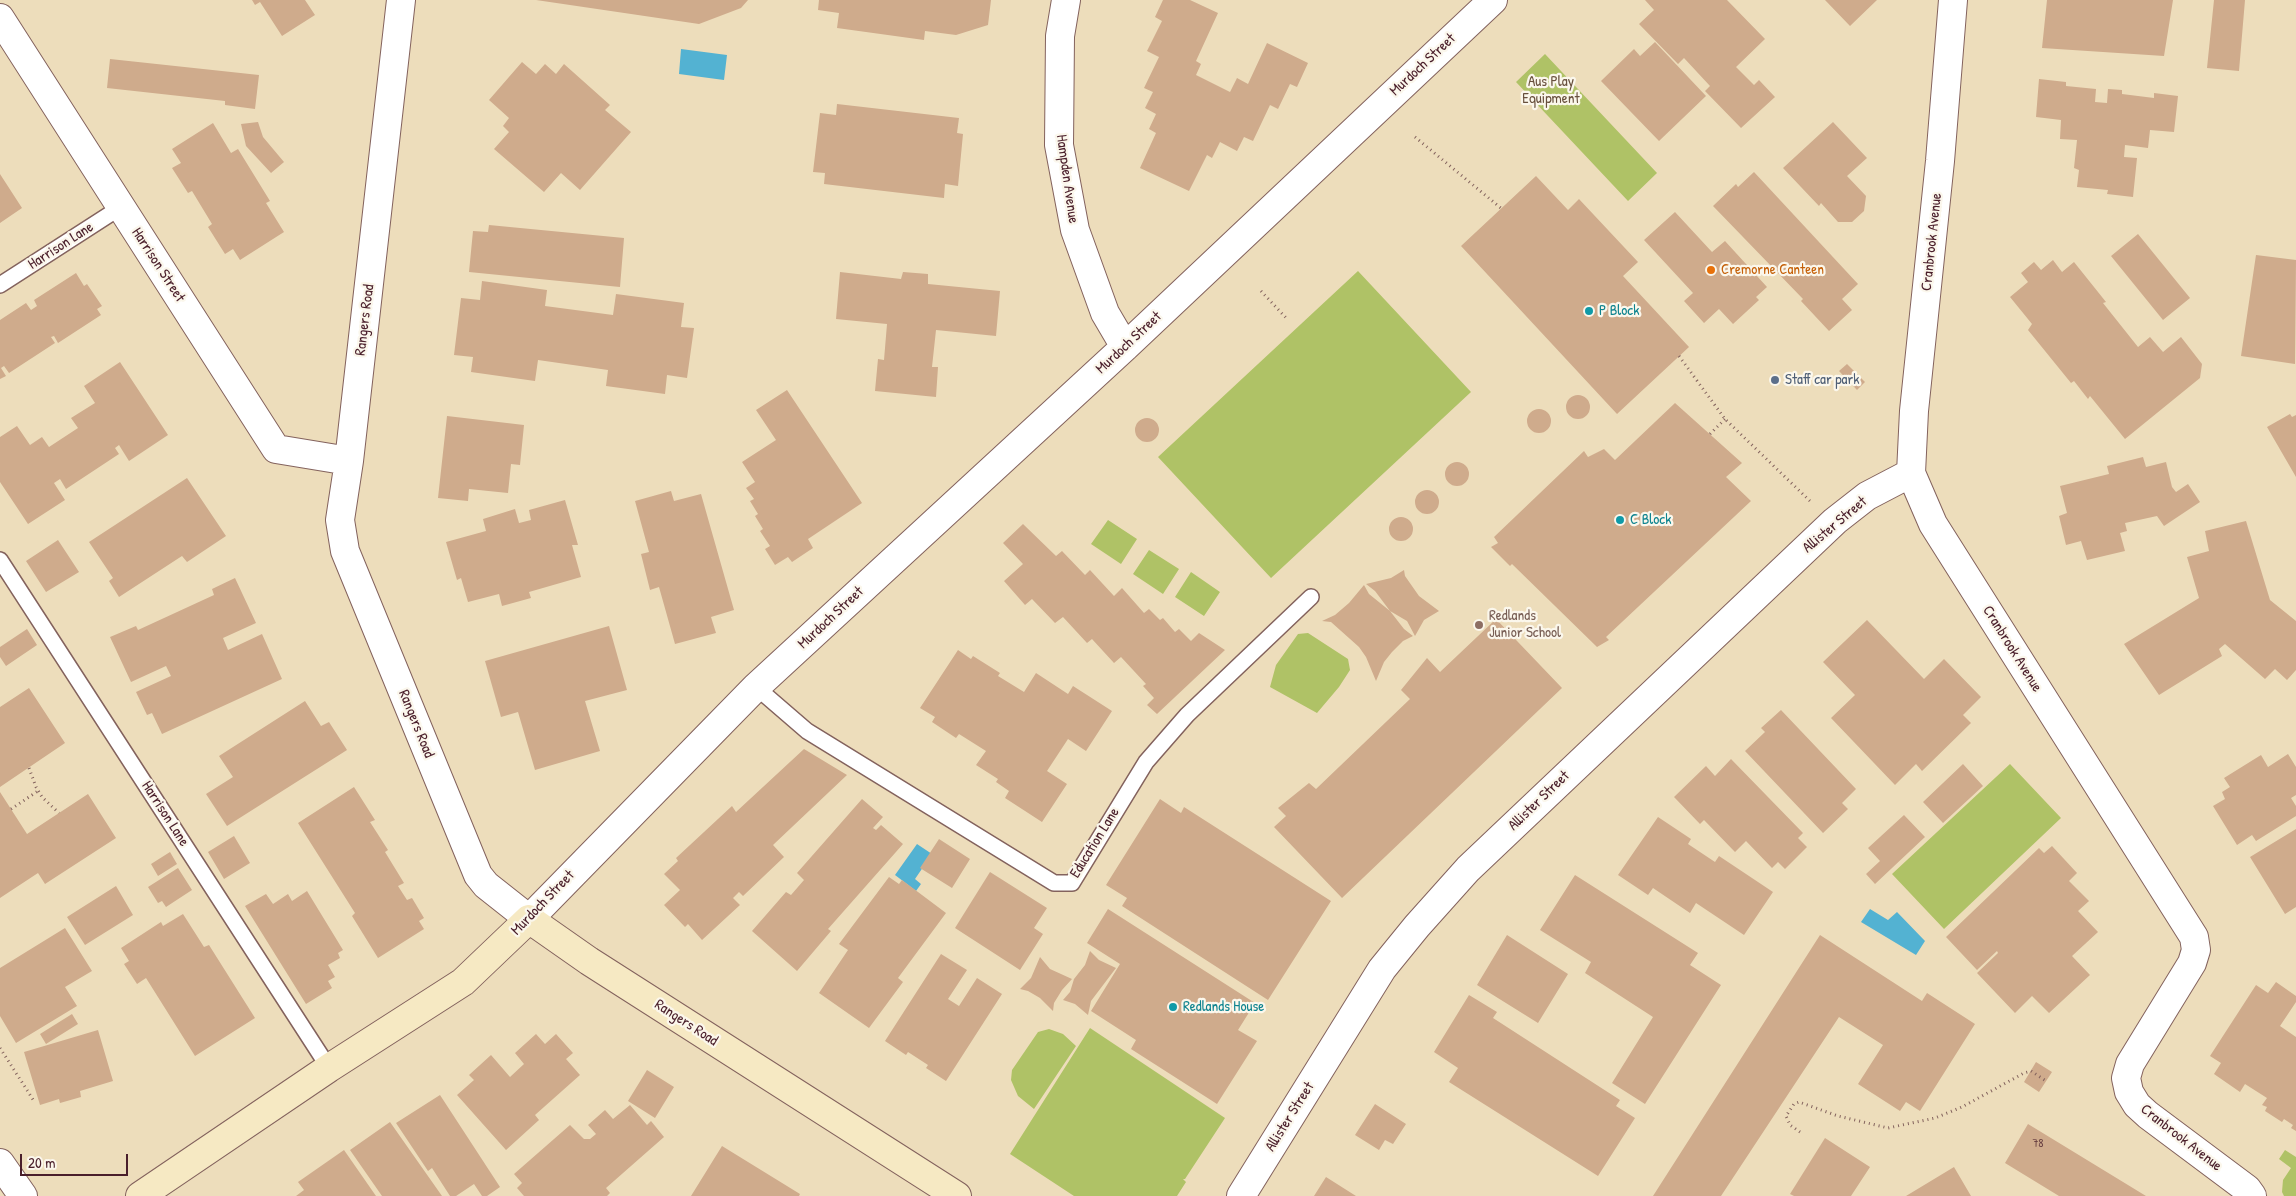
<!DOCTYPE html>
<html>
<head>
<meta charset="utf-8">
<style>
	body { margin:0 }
	#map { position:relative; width:2296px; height:1196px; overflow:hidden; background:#edddbb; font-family:"Patrick Hand",sans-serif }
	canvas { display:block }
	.scale { position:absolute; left:20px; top:1154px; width:108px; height:22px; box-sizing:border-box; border:2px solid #4a1f2b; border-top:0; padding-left:6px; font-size:15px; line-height:18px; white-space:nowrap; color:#4a1f2b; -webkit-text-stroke:4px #fbf7ec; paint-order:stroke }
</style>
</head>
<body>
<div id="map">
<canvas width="2296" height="1196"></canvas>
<div class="scale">20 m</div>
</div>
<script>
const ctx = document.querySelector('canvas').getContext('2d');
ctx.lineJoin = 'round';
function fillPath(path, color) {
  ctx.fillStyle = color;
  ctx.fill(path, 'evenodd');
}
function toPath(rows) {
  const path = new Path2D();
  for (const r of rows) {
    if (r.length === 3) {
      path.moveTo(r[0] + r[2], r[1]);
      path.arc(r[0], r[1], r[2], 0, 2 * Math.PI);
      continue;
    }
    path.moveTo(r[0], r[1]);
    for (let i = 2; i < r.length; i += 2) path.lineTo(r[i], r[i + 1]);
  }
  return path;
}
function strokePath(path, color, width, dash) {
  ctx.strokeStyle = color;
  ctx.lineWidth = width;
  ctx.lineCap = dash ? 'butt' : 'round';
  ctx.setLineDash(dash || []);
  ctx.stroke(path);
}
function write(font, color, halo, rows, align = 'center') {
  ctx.font = font + ' "Patrick Hand",sans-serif';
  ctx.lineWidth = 4.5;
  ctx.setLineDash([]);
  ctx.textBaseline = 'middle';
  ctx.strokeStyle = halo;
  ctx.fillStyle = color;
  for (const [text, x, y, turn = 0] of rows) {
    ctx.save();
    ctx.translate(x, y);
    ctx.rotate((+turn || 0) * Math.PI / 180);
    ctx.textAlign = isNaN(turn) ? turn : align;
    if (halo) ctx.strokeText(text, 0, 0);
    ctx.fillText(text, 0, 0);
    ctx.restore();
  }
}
fillPath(toPath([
	[1545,54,1657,173,1628,201,1516,82],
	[1358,271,1471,392,1271,578,1158,457],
	[1108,520,1137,539,1121,564,1091,544],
	[1149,550,1179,569,1163,594,1133,574],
	[1191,572,1220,592,1204,616,1175,597],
	[1308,633,1348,659,1350,670,1339,687,1317,713,1270,687,1276,665,1298,634],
	[2010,764,2061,818,1944,929,1892,874],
	[1090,1028,1225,1118,1185,1179,1183,1179,1186,1182,1177,1196,1074,1196,1010,1154],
	[1049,1029,1063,1034,1076,1046,1034,1109,1018,1096,1011,1080,1012,1070,1038,1032],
	[2285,1150,2296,1157,2296,1196,2284,1196,2282,1192,2283,1180,2291,1168,2279,1159]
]), '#afc266');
fillPath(toPath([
	[681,49,727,55,724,80,679,74],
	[917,844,932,854,915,879,921,884,916,891,895,875],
	[1870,909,1888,920,1897,912,1925,941,1916,955,1861,922]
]), '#53b2d2');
fillPath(toPath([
	[252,0,305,0,315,15,282,36,260,2,255,5],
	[536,0,748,0,741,8,699,24],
	[819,0,991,0,988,25,956,35,925,31,924,40,837,28,839,13,818,10],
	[1163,0,1190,0,1218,13,1196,61,1201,64,1196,75,1230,92,1237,78,1248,84,1267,43,1308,63,1297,87,1290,84,1278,109,1270,105,1253,141,1244,137,1237,151,1220,142,1212,158,1207,155,1189,191,1140,168,1156,133,1149,129,1156,114,1145,108,1153,92,1144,88,1159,57,1147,51,1162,21,1155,17],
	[1645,0,1727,0,1765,39,1736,67,1754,85,1759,80,1775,97,1741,128,1705,91,1710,86,1684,58,1678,64,1639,24,1654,10],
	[1825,0,1877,0,1850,26],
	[2047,0,2173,0,2164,56,2042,48],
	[2214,0,2245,0,2239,71,2207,68],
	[1655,42,1706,96,1659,141,1601,81,1634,49,1640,56],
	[110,59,259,75,255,109,225,105,225,101,107,88],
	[522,62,536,74,545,64,556,74,564,64,610,105,605,110,631,132,580,190,561,173,544,192,494,149,509,132,503,126,509,118,489,100],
	[2039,79,2066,82,2066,86,2096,89,2095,102,2107,103,2108,89,2122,90,2122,94,2154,98,2154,93,2178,96,2174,132,2150,130,2148,148,2125,145,2124,157,2137,158,2133,197,2107,194,2108,190,2077,187,2079,170,2074,168,2077,140,2060,139,2061,120,2036,117],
	[837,104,959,118,957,133,963,134,958,186,945,184,944,198,824,184,825,173,813,172,820,113,836,115],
	[258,122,263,137,284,162,271,173,246,146,241,124],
	[1833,122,1867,158,1847,176,1866,196,1864,211,1852,222,1838,222,1821,203,1819,206,1783,168],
	[213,123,231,153,238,149,270,201,266,203,284,232,240,260,233,249,225,254,208,227,212,224,192,191,188,193,172,168,181,163,172,149],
	[1754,172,1858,284,1842,299,1852,310,1829,331,1801,301,1803,299,1713,206,1736,184,1738,187],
	[0,174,22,208,0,223],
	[1536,176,1568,210,1579,199,1638,262,1623,276,1689,347,1617,414,1461,246],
	[1675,212,1712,252,1725,241,1767,287,1756,297,1759,300,1733,324,1719,309,1704,323,1684,301,1693,293,1644,240],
	[489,225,624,238,620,287,469,272,473,231,488,232],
	[2138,234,2190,298,2163,320,2111,256],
	[2256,255,2296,260,2295,364,2241,356],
	[2053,260,2062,272,2074,262,2106,302,2103,303,2138,347,2150,337,2163,352,2181,337,2202,364,2200,378,2125,439,2090,396,2088,399,2074,381,2071,383,2028,330,2032,324,2010,297,2028,282,2021,273,2034,262,2041,270],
	[840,272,901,279,903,272,928,274,928,284,1000,291,996,336,936,330,932,367,938,367,936,397,875,391,878,359,884,360,887,324,836,319],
	[76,273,84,286,87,284,102,306,97,309,101,315,58,343,54,336,51,337,55,343,9,373,4,366,1,368,6,376,0,379,0,320,26,303,31,310,37,306,34,300],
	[482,281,547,290,545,306,613,315,616,294,684,303,681,327,694,328,687,378,667,375,665,394,606,386,608,370,538,360,535,381,471,372,473,357,454,355,461,298,480,300],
	[120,362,168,435,129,461,119,445,115,448,119,454,66,489,60,479,54,483,65,500,28,524,0,482,0,437,17,426,30,445,42,437,49,447,78,428,71,418,95,403,84,386],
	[1847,364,1865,382,1857,390,1839,371],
	[787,390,862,503,808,539,813,548,792,562,788,557,775,565,765,549,770,546,760,531,763,529,755,516,758,514,750,501,754,499,746,488,755,482,742,462,776,440,756,410],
	[1578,407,12],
	[1675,403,1742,463,1726,477,1751,501,1606,637,1609,640,1597,647,1512,564,1510,566,1491,547,1498,543,1494,537,1584,451,1588,457,1604,449,1615,460],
	[1539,421,12],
	[2290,414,2292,417,2296,415,2296,477,2267,427],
	[447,416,524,425,520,465,511,464,508,493,469,489,468,501,438,498],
	[1147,430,12],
	[2143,457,2146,467,2166,462,2172,487,2176,492,2188,484,2200,502,2164,526,2157,516,2125,523,2127,531,2120,533,2125,551,2087,560,2081,541,2066,545,2059,516,2067,513,2060,486,2109,474,2107,466],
	[1457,474,12],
	[187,478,226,536,187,562,182,556,119,597,109,581,113,578,89,542],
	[1427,502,12],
	[671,491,674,501,701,494,734,610,711,617,716,633,675,644,659,587,650,590,641,554,649,552,635,501],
	[565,500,578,545,572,545,581,577,529,592,531,598,502,606,499,594,468,602,461,578,457,580,446,542,486,531,483,519,515,509,519,523,531,520,529,510],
	[1401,529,12],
	[2246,521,2270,600,2296,621,2296,670,2287,680,2275,669,2265,679,2225,644,2219,649,2222,656,2159,695,2124,644,2199,598,2187,557,2209,551,2205,531],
	[1023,524,1056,556,1062,551,1085,575,1090,570,1114,596,1122,588,1144,613,1149,609,1160,620,1163,618,1175,632,1179,629,1191,641,1199,633,1225,650,1157,714,1147,705,1154,698,1143,686,1146,684,1121,657,1114,663,1092,639,1087,643,1063,617,1055,623,1032,599,1025,605,1004,581,1023,564,1003,543],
	[58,540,79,572,46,592,26,561],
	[1404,570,1405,576,1419,596,1439,611,1424,620,1415,636,1407,621,1390,611,1375,591,1366,584,1391,578],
	[235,578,256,623,223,638,228,650,262,634,282,679,162,734,152,713,147,715,136,692,171,676,166,666,131,682,110,637,136,626,138,630,214,595,212,589],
	[1364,585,1369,594,1390,611,1404,629,1413,636,1403,641,1392,652,1384,662,1376,681,1366,657,1359,647,1331,622,1322,621,1335,615,1349,603],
	[1496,619,1562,688,1342,898,1274,827,1286,816,1278,808,1309,783,1316,789,1410,699,1401,690,1427,658,1440,672],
	[1867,620,1924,679,1944,659,1981,697,1963,715,1971,723,1922,771,1916,764,1895,785,1831,718,1855,695,1823,662],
	[609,626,627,690,585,701,600,751,535,770,518,712,501,717,485,661],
	[27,629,37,645,6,666,0,657,0,647],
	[958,650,971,659,973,656,1000,673,998,676,1024,692,1036,673,1068,694,1073,686,1112,711,1086,751,1068,739,1047,771,1067,784,1042,822,1005,798,1009,791,996,782,998,779,976,765,986,751,959,734,956,738,932,722,935,717,920,708],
	[29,688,65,743,0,787,0,707],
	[305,701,321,726,329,722,347,750,227,826,206,794,233,777,219,756],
	[1781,710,1856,789,1842,803,1848,809,1823,833,1745,751,1765,732,1761,728],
	[804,749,847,775,773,845,784,857,743,896,739,892,733,898,740,905,702,940,688,924,685,927,664,905,680,890,664,874,678,861,676,858,732,806,736,812],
	[2288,754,2296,767,2296,795,2291,798,2296,806,2296,816,2256,841,2252,835,2237,845,2213,806,2225,799,2222,792,2230,787,2224,778,2261,755,2268,767],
	[1731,759,1803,833,1798,838,1807,847,1785,869,1778,862,1772,868,1746,841,1735,852,1704,820,1700,824,1674,797,1706,766,1715,776],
	[1963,764,1983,786,1943,823,1923,802],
	[354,787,375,820,370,822,388,850,385,852,404,883,398,886,407,900,412,898,424,918,419,921,424,929,378,958,352,916,355,913,298,823],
	[0,792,27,834,88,794,116,838,45,884,38,873,0,898],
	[862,799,883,817,873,828,876,830,881,825,903,844,828,929,831,931,797,971,752,931,786,892,791,895,804,880,797,873],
	[1160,799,1181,813,1184,807,1331,901,1268,1000,1122,906,1127,898,1106,885],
	[1904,815,1925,837,1875,884,1866,874,1880,861,1868,848],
	[1658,817,1691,839,1688,844,1715,862,1719,856,1773,892,1744,935,1696,903,1690,913,1653,888,1648,895,1618,875],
	[2296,829,2296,907,2285,914,2250,857],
	[234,836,250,863,224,879,208,852],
	[939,839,970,859,952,888,920,868],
	[2052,846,2077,873,2069,881,2089,901,2078,911,2098,932,2072,956,2090,975,2049,1013,2032,996,2015,1013,1977,973,1998,953,1997,951,1977,970,1946,937,2039,848,2044,853],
	[170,852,177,864,158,876,151,864],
	[178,868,192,890,166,907,162,901,158,903,148,887],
	[990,872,1047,908,1034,928,1043,934,1020,970,955,928],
	[1575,875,1698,953,1690,965,1721,985,1645,1104,1612,1083,1653,1017,1585,973,1591,962,1540,930],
	[889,877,899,884,902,880,946,913,898,978,903,982,869,1028,819,993,848,950,839,944],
	[116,886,133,915,85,945,67,917],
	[307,891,343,950,338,953,340,958,328,965,335,977,328,981,332,988,306,1004,245,906,266,894,273,904,288,894,292,901],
	[1108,909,1255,1003,1238,1030,1257,1041,1217,1104,1131,1049,1136,1040,1091,1011,1120,964,1087,943],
	[183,914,204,947,209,945,255,1018,195,1056,146,978,137,984,124,964,129,961,121,948,161,922,163,926],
	[65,928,92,971,65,987,77,1006,16,1043,0,1016,0,968],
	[1507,935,1568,974,1538,1023,1477,985],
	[1820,935,1922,1001,1927,993,1975,1024,1920,1111,1906,1102,1900,1111,1858,1084,1883,1045,1839,1017,1721,1196,1653,1196],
	[1090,951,1099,960,1116,968,1091,1001,1088,1015,1075,1004,1063,1000,1070,992,1074,979,1085,965],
	[941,954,967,970,948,999,959,1006,977,978,1002,994,946,1081,926,1068,928,1065,908,1052,906,1055,885,1041],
	[1040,957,1050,969,1072,979,1062,990,1054,1003,1053,1011,1040,998,1028,991,1020,989,1031,978],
	[2276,982,2296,996,2296,1002,2280,1026,2296,1037,2296,1131,2291,1128,2293,1125,2284,1119,2282,1122,2265,1111,2267,1107,2262,1105,2267,1098,2245,1084,2240,1092,2214,1074,2221,1063,2210,1056,2256,985,2268,993],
	[1469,995,1497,1012,1493,1018,1620,1100,1616,1106,1635,1118,1598,1176,1449,1082,1458,1068,1434,1052],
	[72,1014,78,1024,46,1044,40,1034],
	[98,1030,113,1081,80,1091,81,1097,60,1103,59,1099,40,1105,24,1052],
	[536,1034,545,1044,556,1034,573,1053,566,1059,580,1075,535,1115,539,1120,506,1150,457,1095,474,1080,469,1075,491,1055,510,1077,524,1064,515,1053],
	[2036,1062,2052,1072,2039,1092,2024,1082],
	[647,1070,674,1087,655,1118,628,1101],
	[440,1095,500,1187,487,1196,482,1196,474,1184,456,1196,450,1196,432,1168,428,1171,396,1123],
	[1375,1104,1406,1124,1393,1144,1385,1140,1379,1150,1355,1135],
	[630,1105,647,1125,651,1121,664,1137,606,1188,610,1193,607,1196,524,1196,517,1188,522,1183,514,1174,570,1125,584,1139,590,1139,596,1134,588,1125,605,1110,613,1119],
	[390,1122,442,1196,382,1196,350,1150],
	[2028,1124,2146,1196,2059,1196,2005,1163],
	[1825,1138,1870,1167,1851,1196,1794,1196,1790,1194],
	[722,1146,800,1194,799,1196,691,1196],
	[344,1150,376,1196,296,1196,304,1190,298,1182],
	[1954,1167,1971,1196,1906,1196],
	[1326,1177,1356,1196,1314,1196]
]), '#cfab8c');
const lane = toPath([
	[0,285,121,207],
	[0,560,329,1068],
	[756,687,807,731,1054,883,1072,883,1146,762,1187,715,1311,597]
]);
const street = toPath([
	[401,0,349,461,340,520,345,551,478,875,486,885,529,919,756,687,1125,347,1493,0],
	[1066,0,1060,36,1059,145,1075,230,1105,313,1125,347],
	[1953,0,1940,161,1914,411,1911,473,1933,524,2194,937,2196,950,2192,963,2130,1064,2126,1078,2129,1092,2137,1105,2148,1115,2247,1189,2252,1196],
	[0,18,276,449,349,461],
	[0,1163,23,1196],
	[1241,1196,1382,969,1417,926,1468,869,1835,521,1867,496,1911,473]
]);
const secondary = toPath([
	[140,1196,329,1068,463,982,529,919,589,961,957,1196]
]);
strokePath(lane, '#83625d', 18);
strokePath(street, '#83625d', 30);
strokePath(secondary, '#83625d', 30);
strokePath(toPath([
	[1415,137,1502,209],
	[1261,291,1288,320],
	[1679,356,1725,419,1810,501],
	[1710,434,1725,419],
	[29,768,36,787,42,797,59,813],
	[11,809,38,791],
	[0,1048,34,1101],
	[1800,1132,1790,1125,1786,1116,1794,1104,1799,1102,1838,1116,1888,1128,1935,1118,1962,1107,2024,1073,2031,1071,2046,1081]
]), '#83625d', 3, [1, 4]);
strokePath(lane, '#fff', 15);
strokePath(street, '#fff', 28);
strokePath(secondary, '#f6e9c3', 28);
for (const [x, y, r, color] of [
	[1711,270,5,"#e8710a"],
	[1589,311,5,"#0f9aa8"],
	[1775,380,5,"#5c6f8a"],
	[1620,520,5,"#0f9aa8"],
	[1479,625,5,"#8d6e63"],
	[1173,1007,5,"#0f9aa8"]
]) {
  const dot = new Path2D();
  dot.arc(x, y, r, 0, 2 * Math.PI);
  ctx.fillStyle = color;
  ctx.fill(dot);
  strokePath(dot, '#fbf7ec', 2);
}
write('12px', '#6b4243', null, [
	["78",2038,1144]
]);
write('15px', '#4a1f2b', '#fbf7ec', [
	["Murdoch Street",1423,65,-43],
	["Hampden Avenue",1067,179,82],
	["Cranbrook Avenue",1932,242,-84],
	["Harrison Lane",61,246,-33],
	["Harrison Street",158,265,57],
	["Rangers Road",365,320,-83],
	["Murdoch Street",1129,343,-43],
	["Allister Street",1835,525,-40],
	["Murdoch Street",831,618,-43],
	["Cranbrook Avenue",2012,649,58],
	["Rangers Road",416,724,68],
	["Allister Street",1539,801,-44],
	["Harrison Lane",165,814,57],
	["Education Lane",1095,843,-58],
	["Murdoch Street",543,903,-46],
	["Rangers Road",686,1023,33],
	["Allister Street",1290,1117,-58],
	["Cranbrook Avenue",2181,1138,38]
]);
write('15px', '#68503d', '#fbf7ec', [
	["Aus Play",1551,82],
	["Equipment",1551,99]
]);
write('15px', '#c56008', '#fbf7ec', [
	["Cremorne Canteen",1721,270]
], 'left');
write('15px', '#0d838f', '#fbf7ec', [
	["P Block",1599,311],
	["C Block",1630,520],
	["Redlands House",1183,1007]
], 'left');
write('15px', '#4e5e75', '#fbf7ec', [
	["Staff car park",1785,380]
], 'left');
write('15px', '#785e54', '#fbf7ec', [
	["Redlands",1489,616],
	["Junior School",1489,633]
], 'left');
</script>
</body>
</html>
